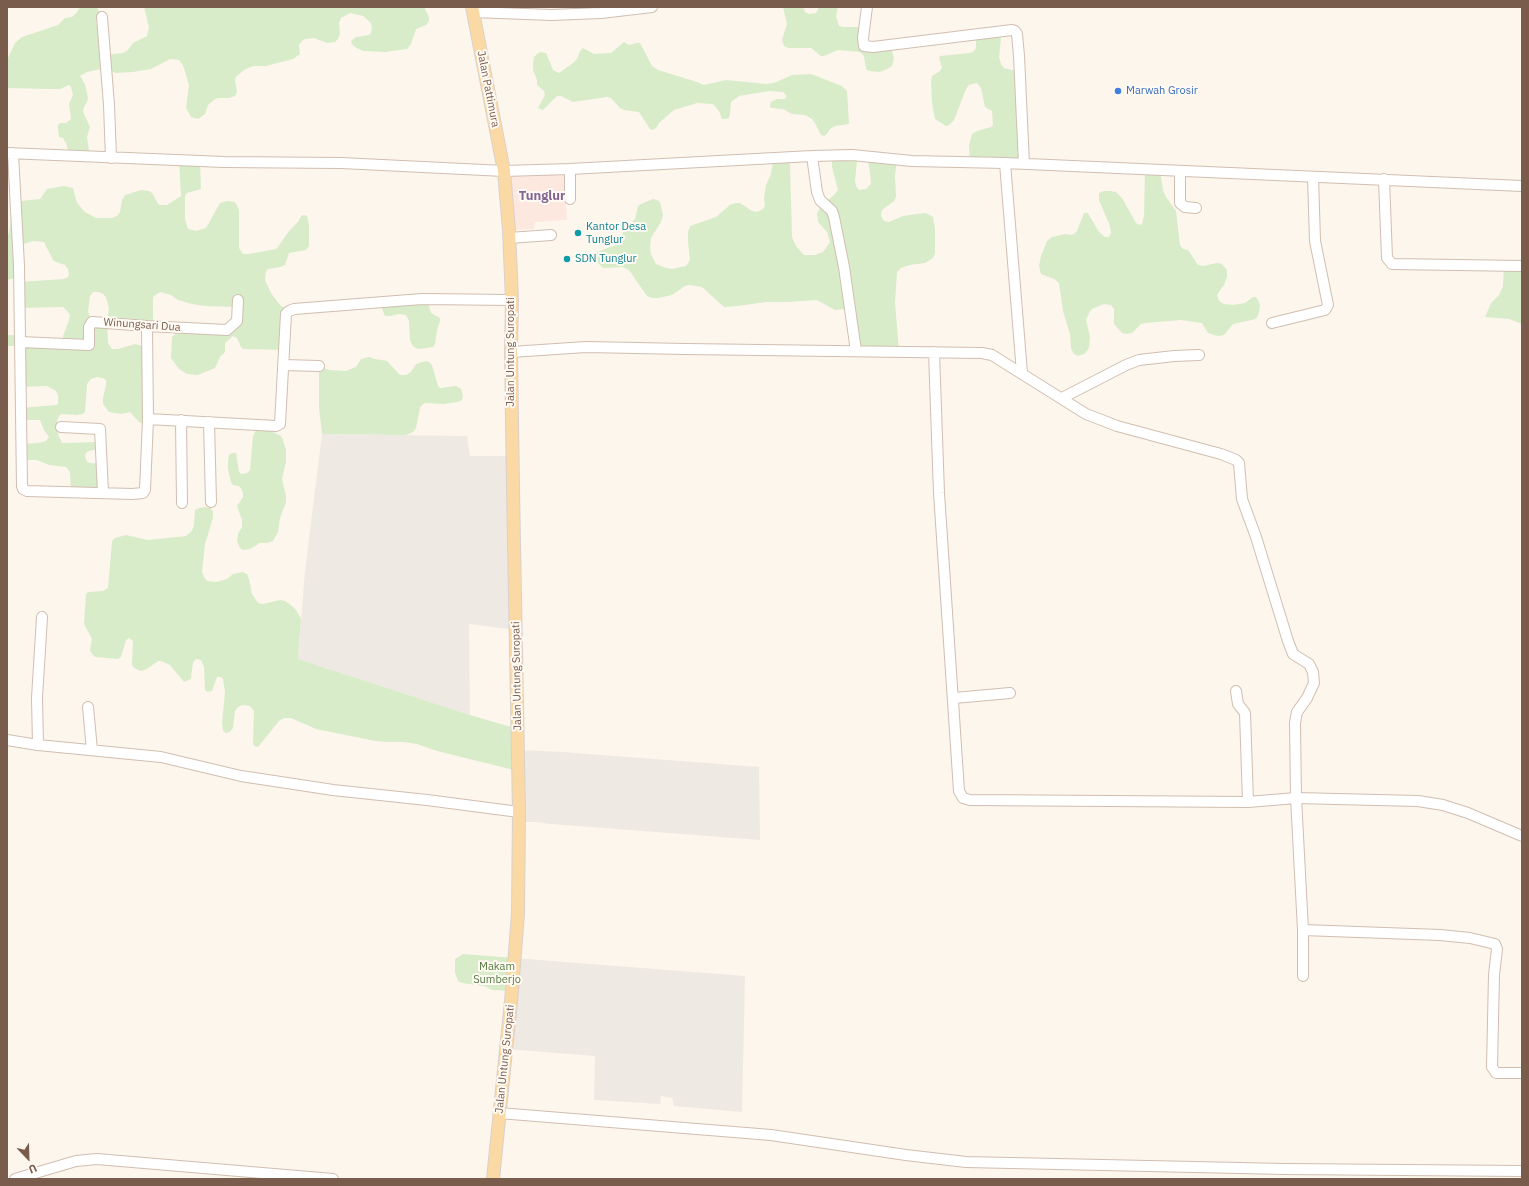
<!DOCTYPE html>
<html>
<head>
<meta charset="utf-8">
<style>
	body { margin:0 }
	#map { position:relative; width:1529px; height:1186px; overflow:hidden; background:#fdf6ec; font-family:"IBM Plex Sans",sans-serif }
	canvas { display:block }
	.frame { position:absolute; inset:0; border:8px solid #7a5c4d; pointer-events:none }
	.north { position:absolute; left:8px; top:1138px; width:40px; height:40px; -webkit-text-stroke:3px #fffaf3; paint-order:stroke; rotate:157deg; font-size:11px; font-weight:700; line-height:16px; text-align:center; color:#7a5c4d }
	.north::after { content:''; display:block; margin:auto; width:14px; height:18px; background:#7a5c4d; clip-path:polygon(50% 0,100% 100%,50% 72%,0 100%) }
</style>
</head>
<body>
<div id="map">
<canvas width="1529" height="1186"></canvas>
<div class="frame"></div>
<div class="north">U</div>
</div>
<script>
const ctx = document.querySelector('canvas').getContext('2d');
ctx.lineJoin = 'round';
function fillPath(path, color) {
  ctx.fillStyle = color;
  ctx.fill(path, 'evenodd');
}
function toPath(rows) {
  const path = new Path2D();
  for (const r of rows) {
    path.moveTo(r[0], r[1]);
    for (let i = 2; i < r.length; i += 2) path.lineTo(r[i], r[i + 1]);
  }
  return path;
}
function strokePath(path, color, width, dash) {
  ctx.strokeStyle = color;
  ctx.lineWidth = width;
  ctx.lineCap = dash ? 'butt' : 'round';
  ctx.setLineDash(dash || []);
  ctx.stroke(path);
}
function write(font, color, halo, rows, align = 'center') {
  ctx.font = font + ' "IBM Plex Sans",sans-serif';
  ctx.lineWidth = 4;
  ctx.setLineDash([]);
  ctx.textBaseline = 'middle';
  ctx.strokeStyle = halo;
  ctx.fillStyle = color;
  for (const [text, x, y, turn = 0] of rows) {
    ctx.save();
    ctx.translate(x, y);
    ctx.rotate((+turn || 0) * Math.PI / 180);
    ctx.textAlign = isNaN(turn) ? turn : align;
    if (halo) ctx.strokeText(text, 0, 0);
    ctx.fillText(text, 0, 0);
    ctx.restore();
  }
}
fillPath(toPath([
	[570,169,570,203,566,203,567,220,535,222,534,229,509,230,504,171]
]), '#fde8e0');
fillPath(toPath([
	[322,434,467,436,470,456,512,456,516,630,469,624,470,715,298,659,305,571],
	[518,750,563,752,759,767,760,840,551,824,536,822,524,822],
	[514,958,745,976,742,1112,674,1106,672,1098,661,1096,660,1104,594,1100,595,1056,506,1049]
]), '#efe9e4');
fillPath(toPath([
	[80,7,96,7,98,9,99,12,96,23,105,55,123,53,128,50,133,43,147,36,149,27,144,7,424,7,429,17,429,21,426,25,416,29,411,44,407,49,385,52,363,51,355,47,352,44,351,41,356,37,369,35,371,33,372,28,371,23,363,16,350,13,341,18,339,23,340,34,338,39,335,42,327,43,314,38,305,39,302,41,299,45,300,54,293,59,266,66,253,66,244,70,236,77,235,80,237,92,235,96,229,98,218,98,214,100,208,105,205,114,198,119,191,117,186,108,189,85,183,65,179,60,170,59,151,69,133,72,116,73,110,71,106,68,87,72,80,76,85,84,88,98,87,102,84,107,83,112,90,127,87,137,90,157,68,157,67,145,63,138,59,137,58,129,58,125,60,123,66,123,71,119,69,104,73,95,71,87,69,85,60,89,47,89,7,88,7,60,15,43,22,37,58,25,65,18,72,17,77,12],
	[783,7,803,7,805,12,809,14,816,13,819,7,838,7,836,16,839,26,843,27,861,27,864,46,890,45,894,58,892,66,887,69,880,72,869,71,866,69,864,56,860,52,838,50,824,56,821,56,811,48,788,48,784,46,782,40,787,24],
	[995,32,1001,38,999,57,1001,64,1004,68,1020,72,1024,164,970,162,969,145,972,134,977,131,991,127,993,125,992,111,985,107,981,88,977,83,969,85,966,89,954,120,949,125,946,126,935,119,932,103,931,82,932,76,940,71,942,67,939,58,940,56,970,53,974,51,976,48,976,34],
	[624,42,629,45,636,43,640,43,652,66,658,70,694,81,704,85,726,80,766,84,774,83,792,75,811,74,842,86,847,91,849,124,835,126,830,129,827,134,824,136,821,135,815,123,812,119,805,115,792,114,783,109,771,108,770,105,771,102,777,99,783,99,786,98,786,95,783,92,769,91,739,96,731,102,730,114,729,118,726,119,722,119,719,111,713,104,697,103,674,110,660,122,656,128,653,130,650,129,639,112,624,110,620,108,611,98,607,97,573,102,561,96,557,96,543,110,538,108,545,95,544,91,537,85,537,80,533,70,533,63,534,57,537,54,540,52,546,53,553,70,559,73,573,63,577,59,580,51,583,48,594,54,611,53],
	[852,155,857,162,855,180,856,186,859,190,866,189,871,184,870,172,867,157,897,159,895,176,896,197,894,201,882,210,881,216,884,221,889,222,903,216,917,214,926,213,933,217,935,229,935,253,933,258,925,263,910,265,901,268,897,272,895,303,899,351,856,351,846,309,835,310,817,300,788,302,766,302,738,306,724,307,702,287,689,285,685,286,672,295,658,298,652,298,647,296,629,270,622,267,603,268,596,261,597,252,616,245,620,241,624,229,635,219,638,206,641,204,653,199,657,200,660,202,663,215,661,222,651,238,650,247,651,254,656,264,666,268,672,269,686,266,690,260,688,242,688,232,690,226,716,217,730,205,736,203,740,203,752,211,757,212,763,209,765,206,764,198,766,185,771,174,773,162,788,157,790,165,792,237,796,246,804,255,815,255,823,252,830,242,827,232,818,222,817,214,820,207,834,195,838,190,832,167,832,156],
	[179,160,200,161,201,189,187,193,185,195,185,219,188,229,196,231,206,228,220,203,227,201,235,202,239,210,239,248,243,254,249,254,276,249,278,247,289,231,298,222,301,216,304,215,307,216,309,226,309,246,306,250,289,253,285,265,280,267,268,269,266,271,265,280,271,293,280,305,289,311,284,350,243,349,241,347,237,338,233,336,225,343,225,352,220,357,215,368,198,375,187,374,179,369,171,358,172,337,176,333,181,330,233,325,235,307,205,306,192,304,178,300,171,295,160,292,153,297,153,322,107,322,108,343,112,349,118,349,135,344,143,346,147,424,140,423,130,412,121,414,109,412,103,404,103,398,106,385,106,380,103,378,97,377,91,379,87,384,85,412,83,414,76,415,62,414,59,416,57,421,58,434,62,443,96,442,98,449,89,451,86,453,85,456,87,462,90,463,102,464,103,493,71,492,70,472,66,467,49,465,37,460,22,460,21,444,38,443,46,441,49,437,44,430,40,420,21,420,21,408,56,405,58,404,58,395,56,391,47,386,21,387,20,346,7,346,7,335,20,335,20,341,64,344,63,336,69,320,70,315,67,311,63,307,19,308,19,282,64,279,68,277,69,274,68,269,65,265,56,262,53,260,44,242,33,241,18,246,19,277,7,280,7,236,9,233,12,208,21,201,40,199,47,189,64,186,73,188,77,203,85,212,96,218,112,218,117,216,120,212,122,200,125,195,141,190,149,191,152,193,159,205,167,205,181,196],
	[93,292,99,292,103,294,106,297,109,308,107,322,92,321,90,317,88,312,90,296],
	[1145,169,1160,170,1163,190,1166,197,1176,211,1180,245,1183,249,1188,250,1198,265,1203,266,1217,263,1222,264,1227,270,1227,277,1224,285,1217,295,1219,301,1224,304,1233,305,1245,303,1253,297,1256,297,1260,304,1259,312,1257,318,1252,320,1233,324,1224,335,1218,336,1208,333,1202,323,1181,320,1146,323,1141,324,1132,333,1127,334,1122,333,1114,324,1114,309,1111,305,1104,304,1092,309,1089,313,1086,320,1090,337,1089,348,1087,351,1084,354,1078,356,1074,354,1071,348,1070,334,1063,311,1059,283,1054,279,1041,274,1039,266,1041,256,1047,241,1052,237,1065,234,1070,235,1074,234,1077,231,1084,213,1088,213,1099,232,1105,237,1109,237,1111,233,1110,226,1099,200,1099,193,1104,191,1110,191,1116,192,1122,198,1136,223,1139,225,1142,224,1144,216],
	[1504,265,1522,266,1522,324,1509,319,1485,317,1491,303,1499,295,1503,286],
	[428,303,431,313,440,318,440,321,437,330,435,344,433,347,419,349,414,347,412,345,410,340,409,321,406,315,399,314,391,316,385,316,382,309,382,306],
	[369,357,375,359,387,361,400,375,406,375,411,372,416,364,426,361,429,362,432,365,438,386,440,388,456,386,461,389,463,396,462,400,458,402,444,404,425,403,422,405,420,408,416,428,413,432,406,435,322,434,319,408,319,366,329,370,346,371,356,367,361,359],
	[257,428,269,430,281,436,283,440,286,450,286,462,282,479,286,496,286,502,280,518,278,532,273,541,267,543,260,543,250,549,243,550,240,548,237,541,238,534,242,527,242,520,237,506,243,497,243,493,242,490,239,486,233,485,231,482,228,469,228,462,229,455,232,453,236,453,239,472,241,474,247,473,250,470,253,436],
	[205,507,211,508,213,512,213,518,205,544,202,571,204,577,207,581,216,582,227,579,233,574,242,572,247,574,249,579,252,594,258,603,263,604,280,600,285,601,291,605,296,610,301,619,298,659,470,715,518,729,518,771,437,751,417,744,403,742,388,742,375,741,316,729,291,718,284,718,279,721,258,747,254,746,253,742,254,711,250,706,243,705,238,707,235,711,233,728,230,732,226,733,223,731,222,723,225,692,223,679,221,677,217,677,212,691,208,692,205,690,204,667,201,660,196,659,193,662,191,679,184,682,170,665,161,661,158,661,147,669,141,671,134,668,132,665,133,641,129,638,126,640,121,657,118,659,95,657,92,654,90,650,92,639,84,624,86,594,88,592,103,591,108,588,112,541,115,538,126,535,148,540,186,536,192,531,194,525,195,510,199,508],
	[463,954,514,958,512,991,492,990,484,986,462,983,458,981,455,973,455,959]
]), '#d8ecc9');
const minor = toPath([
	[867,7,863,38,864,46,873,47,1012,30,1015,31,1017,34,1019,56,1024,164],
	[473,12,551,15,601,13,652,7],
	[102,17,109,105,111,158],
	[7,153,224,162,341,163,504,171,570,169,812,156,852,155,912,161,1005,163,1522,186],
	[13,153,19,266,22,486,23,489,27,491,132,494,143,493,145,490,148,419,276,426,280,424,286,314,289,311,294,309,422,299,512,300],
	[812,156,817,192,820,200,832,211,834,217,844,267,856,351],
	[1005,163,1022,373],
	[570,169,570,199],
	[1180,171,1180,203,1185,207,1196,208],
	[1384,179,1387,258,1392,264,1522,266],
	[509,238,551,235],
	[1272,323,1325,310,1328,305,1315,241,1313,177],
	[147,326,148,419],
	[20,342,89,345,89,327,92,322,147,326,227,330,237,321,238,300],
	[511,352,586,347,686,349,982,353,992,355,1003,362,1086,414,1117,426,1221,454,1236,460,1239,463,1242,499,1256,537,1288,641,1293,654,1309,664,1313,672,1314,683,1307,698,1297,712,1295,723,1296,798,1303,930,1303,976],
	[934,352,939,493,959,791,963,798,970,800,1248,802,1296,798,1418,801,1443,805,1468,813,1522,836],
	[284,365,319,366],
	[1062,398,1126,365,1139,360,1174,356,1199,355],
	[181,420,182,503],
	[209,422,211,502],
	[61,427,100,429,103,493],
	[1236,691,1238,704,1245,713,1248,802],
	[954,698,1010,693],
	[88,707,92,750],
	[7,740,38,745,161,757,241,776,333,790,427,800,519,812],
	[38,745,37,698,42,617],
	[1303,930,1440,935,1470,938,1495,944,1497,949,1494,975,1492,1067,1496,1073,1522,1073],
	[499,1113,771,1135,906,1155,966,1162,1285,1169,1522,1171],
	[15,1179,76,1161,97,1159,333,1179]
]);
const major = toPath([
	[472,7,504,171,509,230,512,300,511,352,513,488,519,812,518,913,512,991,493,1179]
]);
strokePath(minor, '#d1beb0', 12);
strokePath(major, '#dad1cd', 14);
strokePath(minor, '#fff', 10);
strokePath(major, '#fbd9a5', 12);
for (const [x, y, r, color] of [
	[1118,91,4,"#3f7fe0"],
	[578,233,4,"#0f9aa8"],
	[567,259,4,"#0f9aa8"]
]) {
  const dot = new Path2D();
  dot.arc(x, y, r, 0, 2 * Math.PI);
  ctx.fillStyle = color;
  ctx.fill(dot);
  strokePath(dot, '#fffaf3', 1.5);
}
write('11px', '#7a5c4d', '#fffaf3', [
	["Jalan Pattimura",488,89,79],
	["Winungsari Dua",142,325,4],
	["Jalan Untung Suropati",511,352,-90],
	["Jalan Untung Suropati",517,676,-91],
	["Jalan Untung Suropati",505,1059,-84]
]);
write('11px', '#366cbe', '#fffaf3', [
	["Marwah Grosir",1126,91]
], 'left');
write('11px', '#0d838f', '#fffaf3', [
	["Kantor Desa",586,227],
	["Tunglur",586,240],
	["SDN Tunglur",575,259]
], 'left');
write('11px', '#537a41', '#fffaf3', [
	["Makam",497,967],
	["Sumberjo",497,980]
]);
write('bold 13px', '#846695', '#fffaf3', [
	["Tunglur",542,196]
]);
</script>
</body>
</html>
